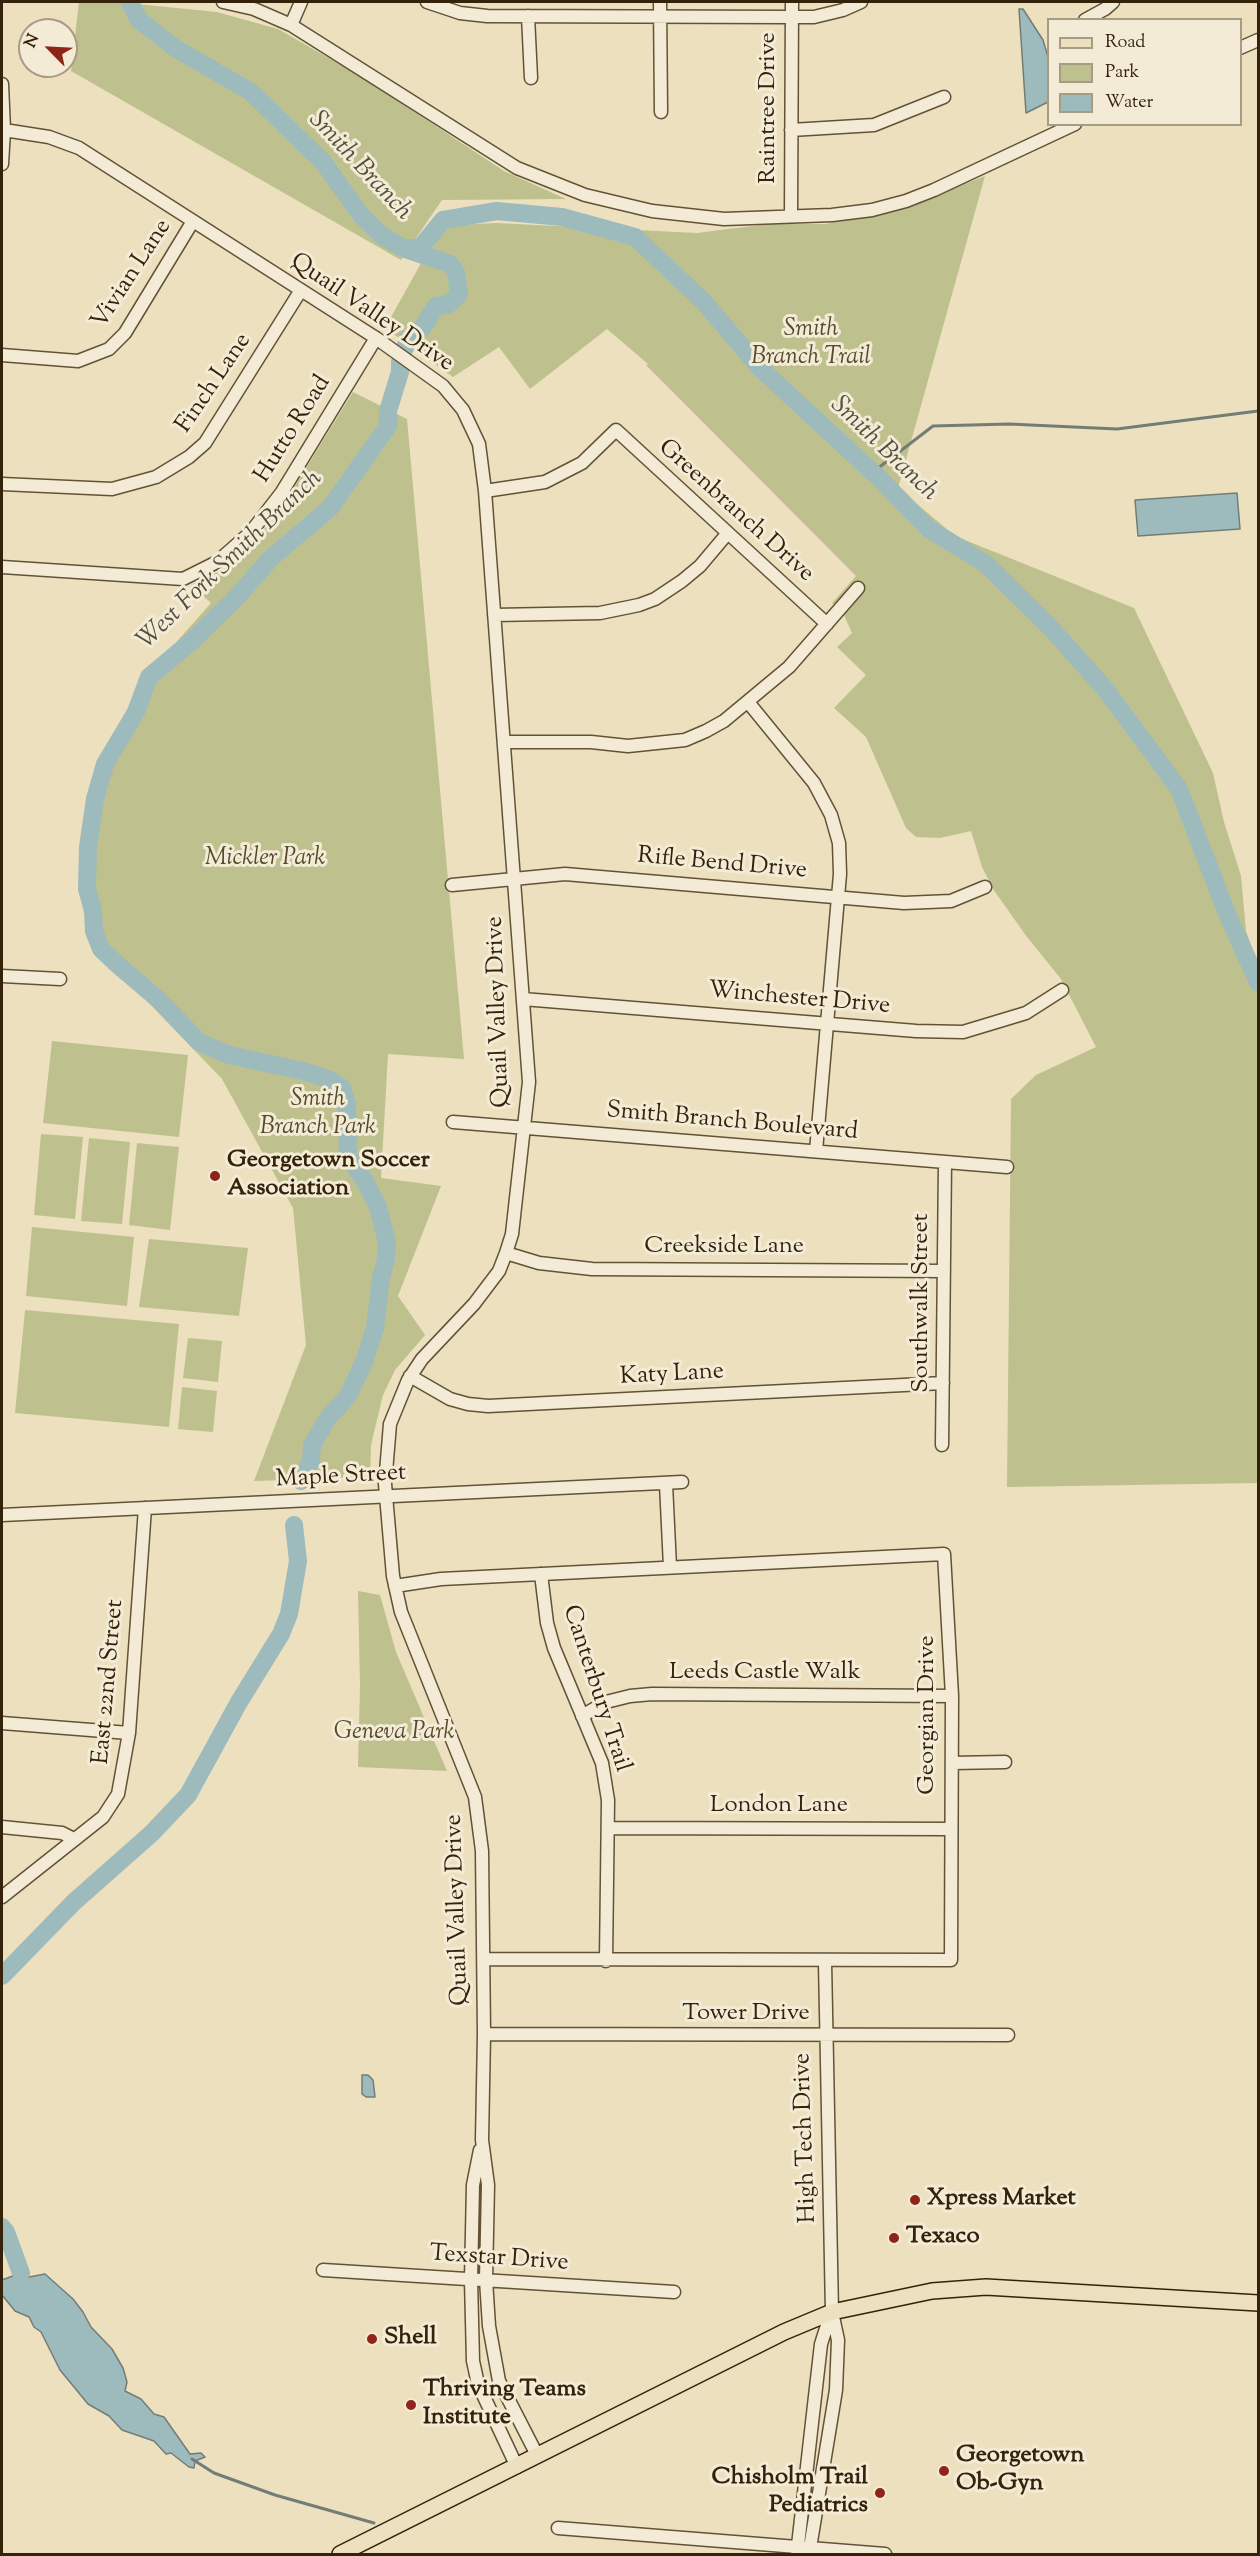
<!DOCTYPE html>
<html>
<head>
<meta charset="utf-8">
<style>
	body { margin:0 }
	#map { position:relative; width:1260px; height:2556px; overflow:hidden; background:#ece0bf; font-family:"Sorts Mill Goudy",serif }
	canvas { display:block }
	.frame { position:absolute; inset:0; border:3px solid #34220b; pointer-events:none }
	.legend { position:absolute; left:1047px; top:18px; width:195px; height:108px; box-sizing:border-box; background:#f3ebd5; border:2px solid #a79b84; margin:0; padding:8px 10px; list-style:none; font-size:18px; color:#34220b }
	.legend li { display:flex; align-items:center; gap:12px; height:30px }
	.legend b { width:30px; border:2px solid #a79b84 }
	.north { position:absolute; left:18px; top:18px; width:60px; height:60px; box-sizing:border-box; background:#f3ebd5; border:2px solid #a79b84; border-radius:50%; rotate:294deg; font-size:16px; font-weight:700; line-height:24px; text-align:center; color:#34220b }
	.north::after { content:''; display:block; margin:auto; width:21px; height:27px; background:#8f2418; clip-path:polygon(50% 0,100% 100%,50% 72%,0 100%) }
</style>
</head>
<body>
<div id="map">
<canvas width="1260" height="2556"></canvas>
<div class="frame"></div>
<ul class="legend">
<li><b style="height:8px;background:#ece0bf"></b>Road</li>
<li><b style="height:16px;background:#bec18e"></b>Park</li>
<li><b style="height:16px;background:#9dbabd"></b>Water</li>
</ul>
<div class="north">N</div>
</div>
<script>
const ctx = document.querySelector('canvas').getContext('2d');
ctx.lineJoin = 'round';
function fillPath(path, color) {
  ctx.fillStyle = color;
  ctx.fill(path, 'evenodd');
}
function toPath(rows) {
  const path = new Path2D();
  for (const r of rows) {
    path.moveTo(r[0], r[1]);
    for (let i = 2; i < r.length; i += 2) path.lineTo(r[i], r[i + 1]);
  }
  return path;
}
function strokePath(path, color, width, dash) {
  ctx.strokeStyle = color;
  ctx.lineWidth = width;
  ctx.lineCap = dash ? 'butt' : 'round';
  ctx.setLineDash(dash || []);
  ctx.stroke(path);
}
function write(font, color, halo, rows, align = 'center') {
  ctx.font = font + ' "Sorts Mill Goudy",serif';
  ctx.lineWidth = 6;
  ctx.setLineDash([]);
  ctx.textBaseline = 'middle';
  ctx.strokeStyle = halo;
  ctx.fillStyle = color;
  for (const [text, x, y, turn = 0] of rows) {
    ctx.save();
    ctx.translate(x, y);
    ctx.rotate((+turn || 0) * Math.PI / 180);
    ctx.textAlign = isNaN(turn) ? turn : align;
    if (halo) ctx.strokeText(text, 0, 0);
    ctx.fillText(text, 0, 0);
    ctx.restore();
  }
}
fillPath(toPath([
	[79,2,117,2,217,12,278,29,360,76,504,171,566,199,442,200,401,260,71,71],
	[985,176,898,488,955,536,1134,608,1213,773,1224,822,1241,876,1246,931,1258,964,1258,1483,1007,1487,1011,1099,1036,1075,1096,1047,1061,979,1027,937,993,889,982,867,971,831,940,838,916,837,906,828,866,737,834,708,866,675,837,647,852,633,843,613,832,603,856,576,646,365,648,364,607,329,530,389,499,347,453,377,385,328,440,229,458,225,496,223,697,233,769,224,826,224,918,202],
	[353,392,407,419,464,1059,388,1054,381,1178,441,1186,398,1296,425,1335,395,1370,383,1395,371,1445,370,1477,254,1481,306,1345,293,1208,222,1079,102,954,85,900,84,846,97,772,141,682,211,603,191,585,224,569,275,518],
	[52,1041,188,1055,179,1137,43,1123],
	[41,1134,83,1137,75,1219,34,1215],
	[89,1138,130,1142,122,1224,81,1221],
	[137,1143,179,1147,170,1230,129,1225],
	[32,1227,134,1237,127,1306,26,1296],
	[149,1239,248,1248,239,1316,139,1307],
	[25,1310,179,1324,169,1427,15,1413],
	[188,1338,222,1341,218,1382,183,1378],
	[182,1387,217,1391,213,1432,178,1429],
	[358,1591,380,1595,396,1652,447,1771,358,1767,360,1686]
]), '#bec18e');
const water = toPath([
	[1019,9,1023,9,1043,40,1048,57,1048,102,1026,113,1019,9],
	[1237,493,1240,529,1138,536,1135,500,1237,493],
	[362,2075,368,2075,373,2080,375,2097,366,2097,362,2094,362,2075],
	[21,2273,29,2277,45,2274,73,2299,83,2312,91,2327,112,2349,123,2368,127,2382,125,2391,141,2399,154,2414,164,2417,190,2454,201,2453,205,2457,195,2461,194,2468,189,2467,171,2453,166,2454,154,2441,122,2430,109,2416,88,2404,60,2370,41,2332,34,2327,29,2317,15,2311,2,2295,2,2280,21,2273]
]);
fillPath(water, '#9dbabd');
strokePath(water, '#737d76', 1.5);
strokePath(toPath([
	[873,472,933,426,1009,424,1117,429,1258,411],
	[192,2459,214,2473,275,2495,374,2523]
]), '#737d76', 3);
strokePath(toPath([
	[130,2,139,20,175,48,251,92,323,162,361,215,381,235,403,248,420,248,443,220,497,211,562,217,635,237,705,303,760,368,878,477,929,529,986,564,1049,626,1106,690,1179,789,1228,916,1258,982],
	[405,348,408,339,423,327,436,306,449,304,459,294,456,272,450,264,405,249],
	[301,1481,311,1461,312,1445,328,1418,348,1396,364,1362,375,1328,381,1278,386,1259,387,1242,378,1207,365,1181,348,1157,347,1104,342,1088,331,1080,303,1071,229,1055,199,1042,159,1000,119,966,101,949,94,931,93,911,87,889,88,847,95,799,105,764,136,712,149,677,193,640,236,598,271,558,330,508,388,426,388,411,400,372,400,362],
	[2,1976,74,1902,152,1833,188,1795,239,1702,281,1634,289,1614,298,1561,294,1525],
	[2,2227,6,2232,21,2273]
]), '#9dbabd', 18);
const minor = toPath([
	[223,2,254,9,291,25,517,168,585,195,652,211,724,219,832,215,872,210,906,201,934,190,1075,124],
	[427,2,460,13,487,16,791,17,814,17,843,10,861,2],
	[660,2,661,112],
	[528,16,531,78],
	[1085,20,1105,9,1113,2],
	[291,25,301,2],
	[1240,48,1258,40],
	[2,84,4,130,2,164],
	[4,130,49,137,79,148,376,338,443,386,463,410,479,444,485,491,529,1082,512,1234,506,1253,499,1271,474,1304,422,1359,408,1380,390,1424,385,1484,393,1576,401,1612,475,1797,482,1851,484,2034,482,2140,488,2185,486,2280,489,2326,499,2381,537,2455],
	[791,130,874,125,944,97],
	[791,216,792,2],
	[2,355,78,361,109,349,125,333,193,221],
	[2,484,112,489,156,477,189,457,205,443,301,290],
	[485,491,545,482,582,463,616,430,827,624],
	[2,567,183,579,217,562,251,532,282,492,376,338],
	[494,615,600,613,639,605,655,599,682,581,700,566,727,534],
	[748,702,814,783,831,815,839,843,840,874,816,1151],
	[504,742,591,742,628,746,685,740,706,731,724,721,789,667,858,588],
	[452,885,565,874,904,903,951,901,985,887],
	[2,976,60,979],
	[523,999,916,1031,963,1032,1026,1013,1062,990],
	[453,1122,1007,1167],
	[506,1253,539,1263,592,1269,944,1271],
	[410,1376,450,1399,468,1404,488,1406,943,1383],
	[942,1445,945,1162],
	[666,1484,670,1567],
	[2,1515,682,1482],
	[541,1574,547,1623,554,1648,602,1763,608,1800,606,1961],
	[395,1586,441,1579,944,1554,952,1696,951,1960,484,1959],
	[582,1716,606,1702,630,1696,652,1694,952,1696],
	[2,1723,129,1733],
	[952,1763,1005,1762],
	[2,1827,62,1833,74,1839],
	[609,1828,950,1829],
	[2,1897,103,1817,118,1794,129,1733,145,1508],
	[484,2034,1008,2035],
	[480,2150,473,2185,471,2280,473,2361,478,2384,517,2467],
	[323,2270,674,2292],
	[558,2528,885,2554],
	[797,2554,821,2344,831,2313],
	[809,2554,836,2390,838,2340,832,2312,825,1962]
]);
const major = toPath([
	[340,2554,784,2332,832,2312,932,2291,986,2287,1258,2303]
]);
strokePath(minor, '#625238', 15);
strokePath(major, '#34220b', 18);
strokePath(minor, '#f3ebd5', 12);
strokePath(major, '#ece0bf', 15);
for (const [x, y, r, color] of [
	[215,1176,6,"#8f2418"],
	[915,2200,6,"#8f2418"],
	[894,2238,6,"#8f2418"],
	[372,2339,6,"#8f2418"],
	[411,2405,6,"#8f2418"],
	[944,2471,6,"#8f2418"],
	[880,2493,6,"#8f2418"]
]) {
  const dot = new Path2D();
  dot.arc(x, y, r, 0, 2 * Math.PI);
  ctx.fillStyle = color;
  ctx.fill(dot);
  strokePath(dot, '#f3ebd5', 2);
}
write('24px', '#34220b', '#f3ebd5', [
	["Raintree Drive",770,108,-90],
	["Vivian Lane",133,275,-57],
	["Quail Valley Drive",371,314,34],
	["Finch Lane",215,384,-56],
	["Hutto Road",294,430,-58],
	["Greenbranch Drive",735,512,42],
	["Rifle Bend Drive",722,865,5],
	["Winchester Drive",799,1000,5],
	["Quail Valley Drive",500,1012,-92],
	["Smith Branch Boulevard",732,1123,5],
	["Creekside Lane",724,1248],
	["Southwalk Street",923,1303,-90],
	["Katy Lane",672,1376,-3],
	["Maple Street",341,1478,-3],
	["Leeds Castle Walk",765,1674],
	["East 22nd Street",110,1682,-85],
	["Canterbury Trail",595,1689,72],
	["Georgian Drive",929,1715,-90],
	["London Lane",779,1807],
	["Quail Valley Drive",459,1910,-92],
	["Tower Drive",746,2015],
	["High Tech Drive",807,2138,-92],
	["Texstar Drive",499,2260,4]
]);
write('italic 24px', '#564a2c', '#f3ebd5', [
	["Smith",811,331],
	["Branch Trail",811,359],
	["Mickler Park",265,860],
	["Smith",318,1101],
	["Branch Park",318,1129],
	["Geneva Park",394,1734]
]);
write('bold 24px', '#34220b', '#f3ebd5', [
	["Georgetown Soccer",227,1162],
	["Association",227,1190],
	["Xpress Market",927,2200],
	["Texaco",906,2238],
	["Shell",384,2339],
	["Thriving Teams",423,2391],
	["Institute",423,2419],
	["Georgetown",956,2457],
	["Ob-Gyn",956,2485],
	["Chisholm Trail",868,2479,"right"],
	["Pediatrics",868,2507,"right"]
], 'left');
write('italic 26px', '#545040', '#f3ebd5', [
	["Smith Branch",359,167,47],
	["Smith Branch",883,450,44],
	["West Fork Smith Branch",231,561,-44]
]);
</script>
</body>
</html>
